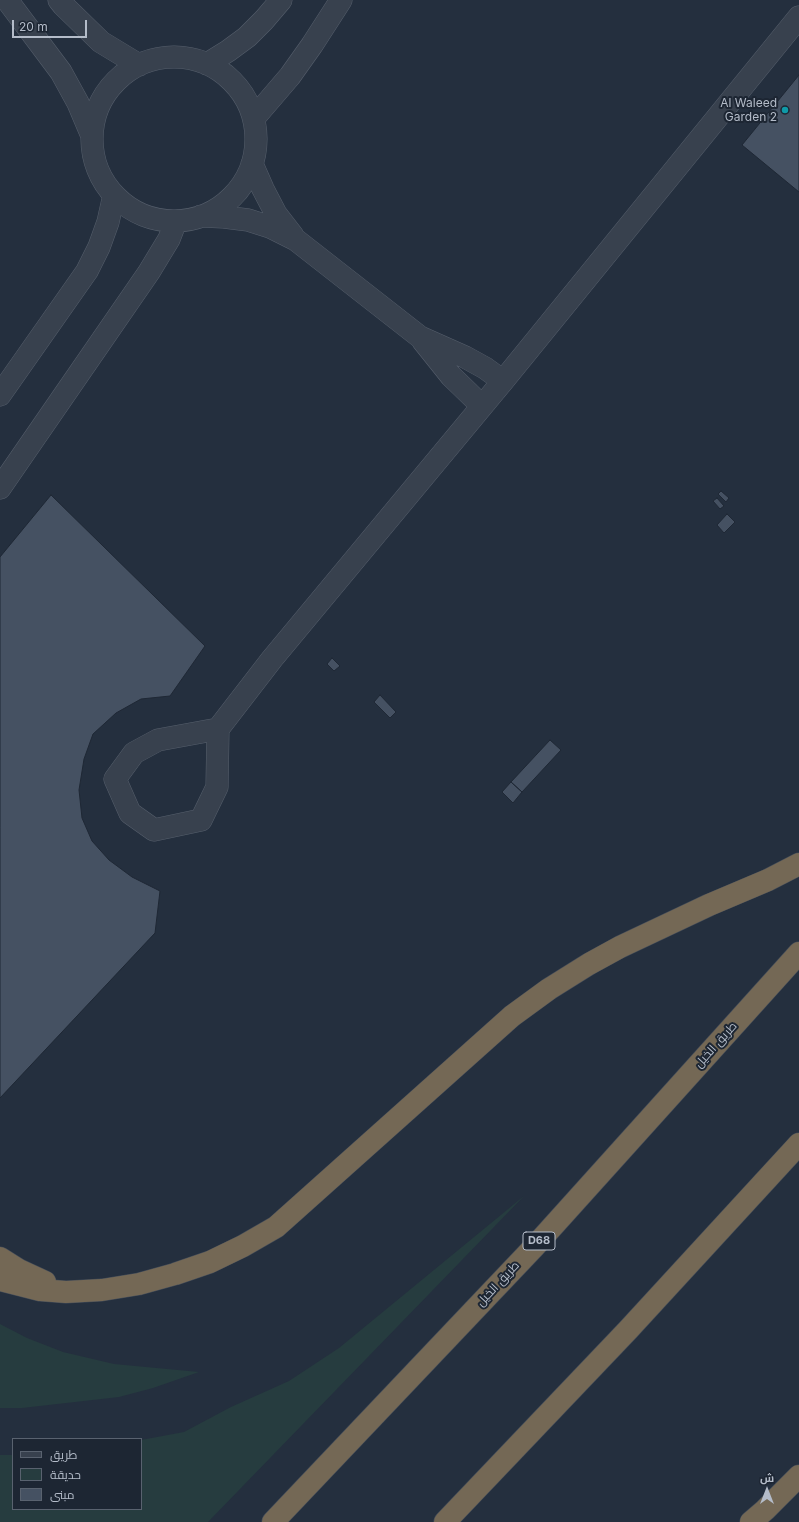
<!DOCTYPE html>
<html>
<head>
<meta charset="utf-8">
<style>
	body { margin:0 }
	#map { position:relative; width:799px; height:1522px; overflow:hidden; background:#242f3e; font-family:Inter,Cairo,sans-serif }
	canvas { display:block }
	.legend { position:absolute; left:12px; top:1438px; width:130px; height:72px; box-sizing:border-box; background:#1d2633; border:1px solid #59626f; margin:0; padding:5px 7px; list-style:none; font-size:12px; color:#b4bcc9 }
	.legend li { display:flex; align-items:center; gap:8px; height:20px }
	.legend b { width:20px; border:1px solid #59626f }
	.north { position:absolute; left:747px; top:1470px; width:40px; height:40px; -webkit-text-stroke:3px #1d2633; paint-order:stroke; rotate:0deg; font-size:11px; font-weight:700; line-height:16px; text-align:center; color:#b4bcc9 }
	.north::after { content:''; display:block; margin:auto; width:14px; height:18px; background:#b4bcc9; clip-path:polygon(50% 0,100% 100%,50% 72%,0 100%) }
	.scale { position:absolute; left:12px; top:20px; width:75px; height:18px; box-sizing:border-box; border:2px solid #b4bcc9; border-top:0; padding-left:5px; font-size:12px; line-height:14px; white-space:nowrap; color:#b4bcc9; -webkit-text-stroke:3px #1d2633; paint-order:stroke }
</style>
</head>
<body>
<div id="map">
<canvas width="799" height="1522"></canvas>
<ul class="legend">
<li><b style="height:5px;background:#38414e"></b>طريق</li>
<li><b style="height:11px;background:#263c3f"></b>حديقة</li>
<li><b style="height:11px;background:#455162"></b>مبنى</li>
</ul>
<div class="north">ش</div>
<div class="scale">20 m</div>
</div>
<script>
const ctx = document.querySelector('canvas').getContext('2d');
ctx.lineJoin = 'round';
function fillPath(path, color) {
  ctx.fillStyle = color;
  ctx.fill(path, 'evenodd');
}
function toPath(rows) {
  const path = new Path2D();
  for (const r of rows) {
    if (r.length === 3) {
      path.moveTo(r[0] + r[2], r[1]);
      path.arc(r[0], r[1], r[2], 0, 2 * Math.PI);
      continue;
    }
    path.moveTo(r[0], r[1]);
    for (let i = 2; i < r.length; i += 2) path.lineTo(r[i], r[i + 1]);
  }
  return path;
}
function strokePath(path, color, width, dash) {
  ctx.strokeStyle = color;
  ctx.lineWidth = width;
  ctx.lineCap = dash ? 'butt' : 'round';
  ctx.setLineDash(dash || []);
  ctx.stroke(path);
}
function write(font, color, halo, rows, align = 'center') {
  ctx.font = font + ' Inter,Cairo,sans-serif';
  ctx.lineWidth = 4;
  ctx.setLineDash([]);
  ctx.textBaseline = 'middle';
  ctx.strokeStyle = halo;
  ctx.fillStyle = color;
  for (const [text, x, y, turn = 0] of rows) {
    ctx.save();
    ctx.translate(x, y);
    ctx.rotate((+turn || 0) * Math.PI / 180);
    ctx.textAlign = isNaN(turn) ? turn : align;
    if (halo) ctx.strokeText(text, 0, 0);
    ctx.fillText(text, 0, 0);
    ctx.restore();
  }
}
fillPath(toPath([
	[524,1196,208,1522,0,1522,0,1455,13,1455,13,1509,141,1509,141,1440,184,1432,231,1407,289,1381,339,1348],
	[0,1324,27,1338,63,1352,114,1364,199,1372,153,1388,119,1397,22,1408,0,1408]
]), '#263c3f');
const building = toPath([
	[799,75,799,192,742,145,799,75],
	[721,491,729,498,726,502,718,494,721,491],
	[51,495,205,646,170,696,141,699,116,713,93,734,84,759,79,790,82,818,92,841,109,860,132,877,160,891,155,933,0,1098,0,557,51,495],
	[717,498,724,506,720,509,713,501,717,498],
	[727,514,735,522,724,533,717,525,727,514],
	[332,658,340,666,334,671,327,664,332,658],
	[380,695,396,712,390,718,374,702,380,695],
	[550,740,561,750,522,792,511,782,550,740],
	[511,782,522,792,513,803,502,792,511,782]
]);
fillPath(building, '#455162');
strokePath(building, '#1f2835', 1);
const minor = toPath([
	[7,0,61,72,78,103,92,136],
	[59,0,63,5,101,42,139,65],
	[174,139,82],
	[207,64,228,51,247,37,264,20,281,0],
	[254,118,290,76,312,45,341,0],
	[252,164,263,189,276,214,293,236],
	[201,216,224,217,248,220,270,227,296,240,420,337,465,357,485,368,503,381],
	[423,341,451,376,482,406],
	[0,395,87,271,99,247,108,222,114,195],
	[0,488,149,272,169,239,176,221],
	[218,729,158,740,134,753,115,779,130,813,154,830,201,820,217,787,218,729,272,659,503,381,799,17]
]);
const highway = toPath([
	[0,1258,19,1270,45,1282],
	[0,1280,40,1290,66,1292,102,1290,139,1284,175,1274,210,1262,243,1246,276,1227,512,1016,549,989,589,964,620,947,709,905,768,880,799,864],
	[273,1522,535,1246,799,953],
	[445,1522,628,1330,799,1144],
	[751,1522,765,1510,799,1476]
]);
strokePath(minor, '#565f6c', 23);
strokePath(highway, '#434c59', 23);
strokePath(minor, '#38414e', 22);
strokePath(highway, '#746855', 22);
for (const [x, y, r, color] of [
	[785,110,4,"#0f9aa8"]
]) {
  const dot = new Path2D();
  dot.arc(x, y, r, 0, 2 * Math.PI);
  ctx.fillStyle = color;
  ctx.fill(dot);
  strokePath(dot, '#1d2633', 1.5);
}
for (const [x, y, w] of [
	[539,1241,32]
]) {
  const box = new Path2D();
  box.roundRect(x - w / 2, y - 9, w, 18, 3);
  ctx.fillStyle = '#1d2633';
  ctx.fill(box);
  strokePath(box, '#b4bcc9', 1);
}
write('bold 11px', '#b4bcc9', null, [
	["D68",539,1241]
]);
write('12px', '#b4bcc9', '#1d2633', [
	["Al Waleed",777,103],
	["Garden 2",777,117]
], 'right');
write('12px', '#b4bcc9', '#1d2633', [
	["طريق الخيل",716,1045,-48],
	["طريق الخيل",498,1284,-47]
]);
</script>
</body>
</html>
